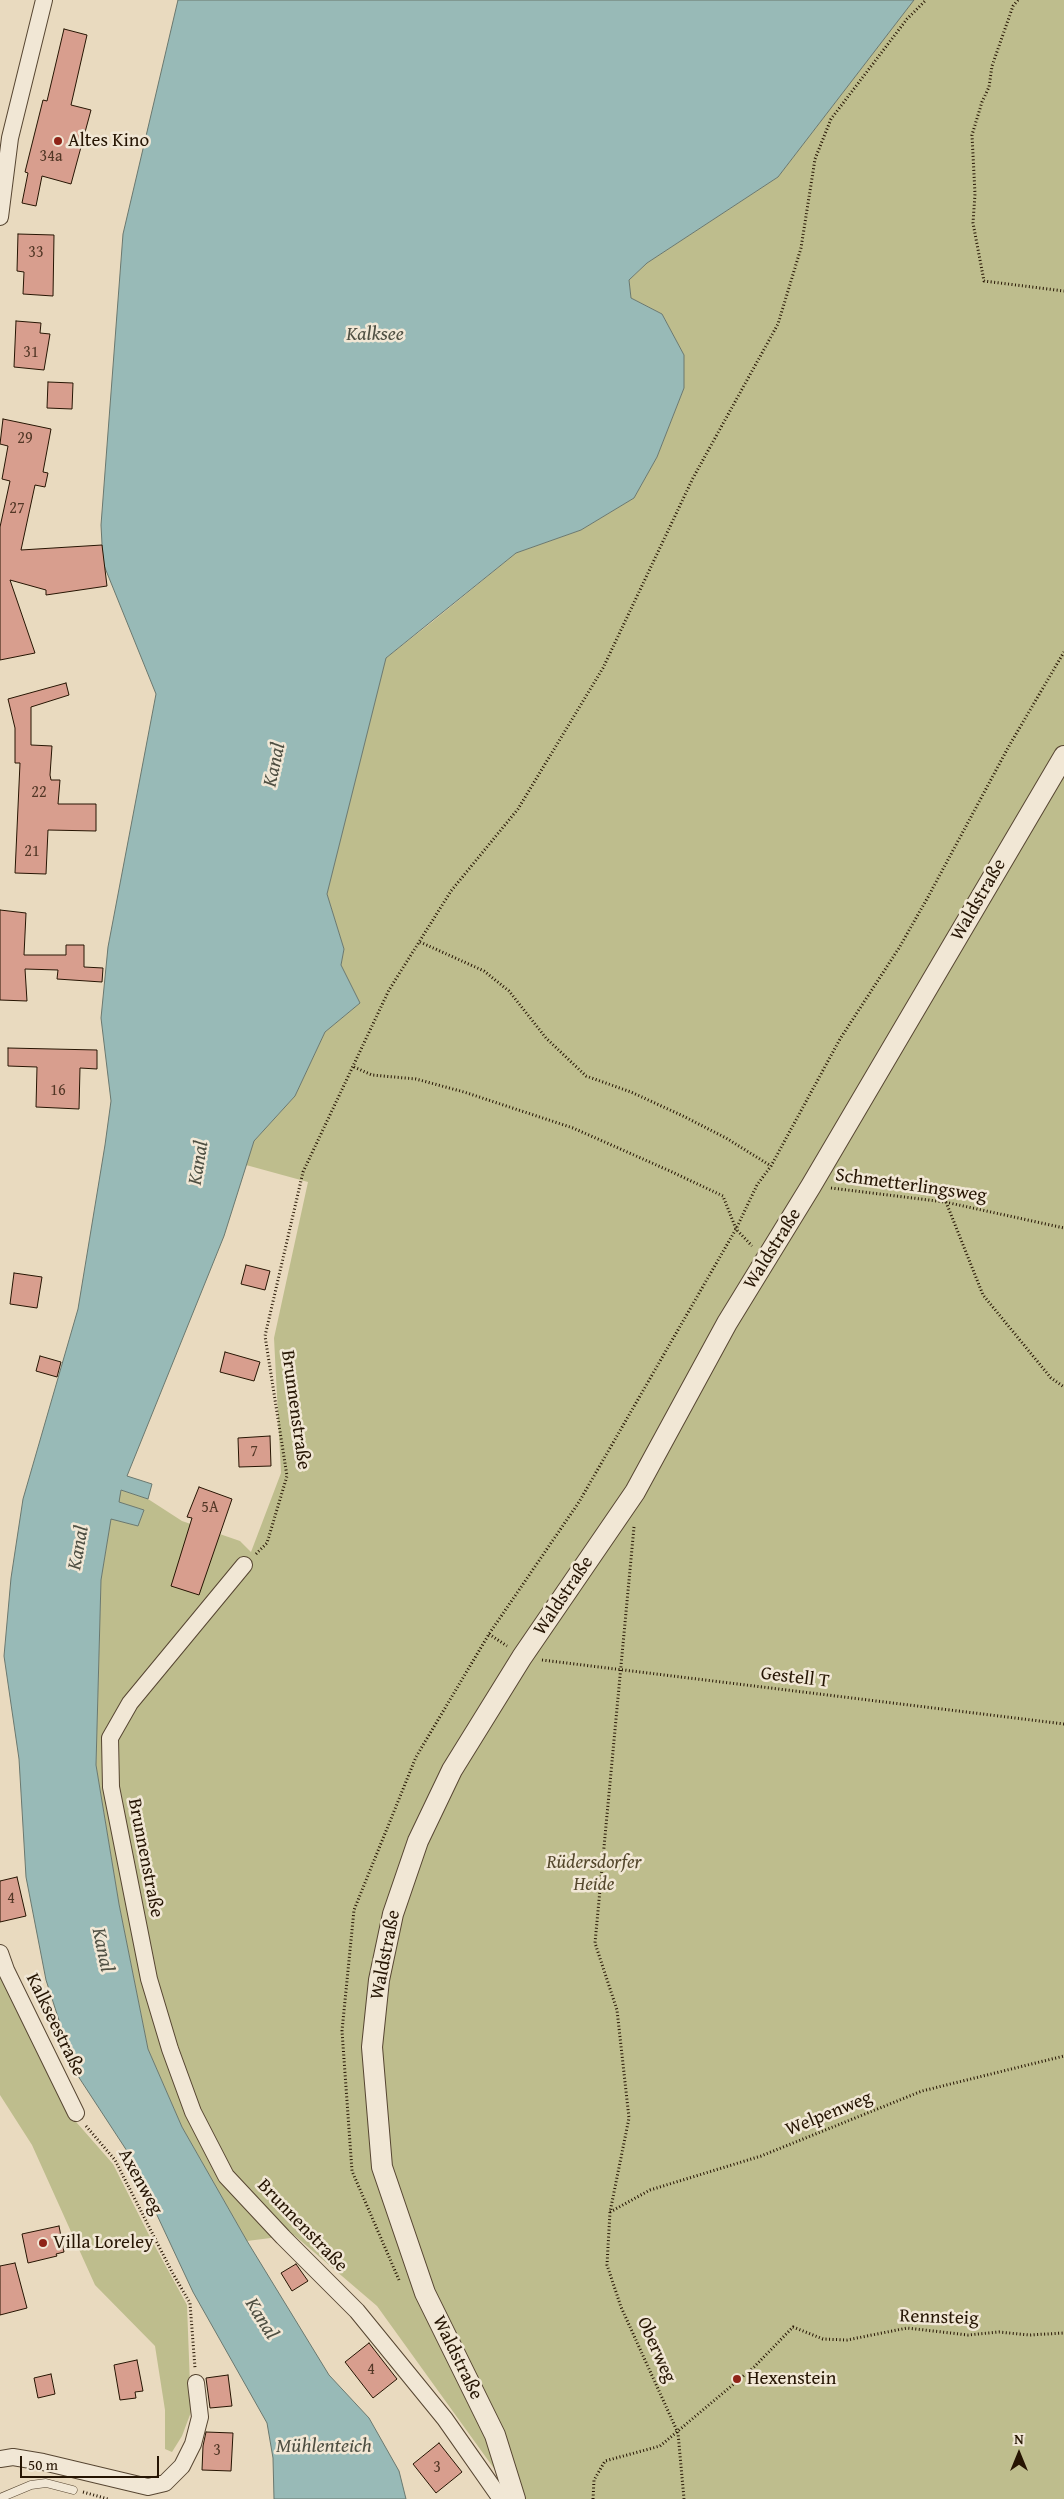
<!DOCTYPE html>
<html>
<head>
<meta charset="utf-8">
<style>
	body { margin:0 }
	#map { position:relative; width:1064px; height:2499px; overflow:hidden; background:#e9dabf; font-family:"Gentium Book Plus",serif }
	canvas { display:block }
	.north { position:absolute; left:994px; top:2429px; width:50px; height:50px; -webkit-text-stroke:4px #f1e7d5; paint-order:stroke; rotate:0deg; font-size:14px; font-weight:700; line-height:20px; text-align:center; color:#261503 }
	.north::after { content:''; display:block; margin:auto; width:18px; height:22px; background:#261503; clip-path:polygon(50% 0,100% 100%,50% 72%,0 100%) }
	.scale { position:absolute; left:20px; top:2456px; width:139px; height:22px; box-sizing:border-box; border:2px solid #261503; border-top:0; padding-left:6px; font-size:15px; line-height:18px; white-space:nowrap; color:#261503; -webkit-text-stroke:4px #f1e7d5; paint-order:stroke }
</style>
</head>
<body>
<div id="map">
<canvas width="1064" height="2499"></canvas>
<div class="north">N</div>
<div class="scale">50 m</div>
</div>
<script>
const ctx = document.querySelector('canvas').getContext('2d');
ctx.lineJoin = 'round';
function fillPath(path, color) {
  ctx.fillStyle = color;
  ctx.fill(path, 'evenodd');
}
function toPath(rows) {
  const path = new Path2D();
  for (const r of rows) {
    path.moveTo(r[0], r[1]);
    for (let i = 2; i < r.length; i += 2) path.lineTo(r[i], r[i + 1]);
  }
  return path;
}
function strokePath(path, color, width, dash) {
  ctx.strokeStyle = color;
  ctx.lineWidth = width;
  ctx.lineCap = dash ? 'butt' : 'round';
  ctx.setLineDash(dash || []);
  ctx.stroke(path);
}
function write(font, color, halo, rows, align = 'center') {
  ctx.font = font + ' "Gentium Book Plus",serif';
  ctx.lineWidth = 5;
  ctx.setLineDash([]);
  ctx.textBaseline = 'middle';
  ctx.strokeStyle = halo;
  ctx.fillStyle = color;
  for (const [text, x, y, turn = 0] of rows) {
    ctx.save();
    ctx.translate(x, y);
    ctx.rotate((+turn || 0) * Math.PI / 180);
    ctx.textAlign = isNaN(turn) ? turn : align;
    if (halo) ctx.strokeText(text, 0, 0);
    ctx.fillText(text, 0, 0);
    ctx.restore();
  }
}
fillPath(toPath([
	[914,0,1064,0,1064,2499,516,2499,377,2306,294,2235,247,2241,182,2127,148,2049,119,1904,96,1765,101,1580,111,1518,138,1526,144,1510,118,1502,121,1490,148,1499,182,1521,240,1541,251,1552,281,1473,274,1338,308,1182,246,1165,254,1141,295,1096,325,1032,360,1003,341,965,344,949,327,894,386,658,432,622,516,553,581,530,634,498,657,457,684,388,684,355,662,314,631,298,629,280,647,263,778,177],
	[0,1975,70,2115,113,2164,151,2239,187,2305,191,2412,182,2436,172,2452,165,2449,165,2410,155,2346,95,2285,32,2145,0,2095]
]), '#bebd8d');
const water = toPath([
	[178,0,914,0,778,177,647,263,629,280,631,298,662,314,684,355,684,388,657,457,634,498,581,530,516,553,386,658,327,894,344,949,341,965,360,1003,325,1032,295,1096,254,1141,224,1236,127,1476,152,1484,148,1499,121,1490,119,1502,144,1510,138,1526,111,1519,101,1580,96,1765,119,1904,148,2049,182,2127,247,2241,329,2375,369,2418,399,2471,406,2499,274,2499,273,2458,267,2423,193,2292,127,2151,76,2073,46,1980,26,1877,19,1759,4,1656,11,1578,23,1499,78,1309,105,1145,111,1101,101,1018,108,947,156,694,103,563,101,525,123,234,178,0]
]);
fillPath(water, '#98bab7');
strokePath(water, '#6a786f', 1);
const building = toPath([
	[64,29,87,35,71,105,91,110,71,184,42,176,36,206,22,203,28,173,25,172,43,100,47,101,64,29],
	[18,234,54,235,53,296,23,294,24,272,17,271,18,234],
	[16,321,41,323,40,333,50,334,44,370,14,367,16,321],
	[48,382,73,383,72,409,47,408,48,382],
	[3,419,51,429,43,472,48,473,45,487,35,485,21,550,102,545,107,586,46,595,46,590,10,580,35,653,0,660,0,527,10,481,2,479,8,446,0,444,3,419],
	[66,683,69,695,31,707,31,745,52,746,50,775,51,780,60,780,58,804,96,804,96,831,48,830,46,874,15,873,20,763,15,763,15,728,8,699,66,683],
	[0,910,26,913,24,955,66,955,66,945,84,945,84,967,103,968,102,982,57,979,58,970,25,969,27,1001,0,1000,0,910],
	[8,1048,97,1050,97,1069,80,1068,79,1109,36,1107,37,1067,8,1066,8,1048],
	[246,1265,270,1271,265,1290,241,1284,246,1265],
	[14,1273,42,1277,37,1308,10,1304,14,1273],
	[225,1352,260,1362,254,1381,220,1372,225,1352],
	[40,1356,61,1362,57,1377,36,1371,40,1356],
	[270,1436,271,1466,239,1467,238,1438,270,1436],
	[199,1487,232,1499,199,1595,171,1586,192,1518,187,1517,199,1487],
	[17,1877,26,1916,0,1922,0,1881,17,1877],
	[59,2226,64,2252,56,2254,57,2256,28,2263,22,2234,59,2226],
	[15,2263,27,2308,0,2315,0,2266,15,2263],
	[296,2264,308,2281,292,2291,281,2273,296,2264],
	[369,2343,397,2379,373,2398,345,2362,369,2343],
	[137,2360,143,2391,135,2392,136,2398,120,2400,114,2365,137,2360],
	[51,2374,55,2394,38,2398,34,2378,51,2374],
	[228,2375,232,2406,210,2408,206,2378,228,2375],
	[206,2432,233,2433,231,2471,202,2470,203,2446,206,2432],
	[439,2443,462,2472,436,2493,413,2464,439,2443]
]);
fillPath(building, '#d89e8e');
strokePath(building, '#261503', 1);
const service = toPath([
	[0,2498,31,2485,46,2483,73,2490]
]);
const minor = toPath([
	[0,217,10,138,44,0],
	[244,1565,130,1703,110,1738,111,1787,149,1979,170,2049,193,2112,226,2176,283,2237,357,2311,445,2419,501,2499],
	[0,1953,6,1970,76,2113],
	[0,2459,13,2457,43,2462,148,2487,165,2483,182,2466,193,2444,200,2417,196,2383]
]);
const tertiary = toPath([
	[515,2499,495,2435,425,2293,382,2167,372,2047,379,1980,393,1914,418,1841,452,1770,522,1657,635,1492,727,1323,811,1186,1064,756]
]);
strokePath(service, '#574632', 9);
strokePath(minor, '#574632', 18);
strokePath(tertiary, '#574632', 22);
strokePath(toPath([
	[1018,0,1013,6,992,66,989,87,982,102,972,135,975,194,973,223,984,281,1064,291],
	[420,942,484,971,509,991,546,1038,586,1076,631,1092,683,1116,726,1138,771,1166],
	[354,1067,372,1075,416,1079,464,1092,573,1128,670,1171,723,1196,736,1229,752,1246],
	[831,1188,945,1202,1064,1228],
	[946,1202,983,1295,1051,1378,1064,1387],
	[634,1527,595,1943,617,2010,629,2118,610,2212,607,2265,621,2307,678,2433,684,2499],
	[256,1554,267,1543,287,1476,265,1336,303,1172,389,990,451,891,518,809,603,668,693,478,778,324,801,248,815,159,831,119,907,19,926,0],
	[489,1634,507,1646],
	[542,1660,1064,1724],
	[86,2126,115,2160,172,2272,190,2303,195,2368],
	[610,2212,650,2190,761,2156,922,2091,1064,2056],
	[399,2280,352,2171,342,2031,354,1910,416,1757,489,1634,579,1502,736,1229,757,1185,771,1166,840,1039,899,948,928,897,1009,746,1064,652],
	[83,2492,108,2499],
	[593,2499,594,2480,605,2461,660,2446,754,2367,793,2327,823,2339,847,2340,907,2328,968,2335,999,2332,1029,2335,1064,2333]
]), '#261503', 3, [1, 2.5]);
strokePath(service, '#f1e7d5', 8);
strokePath(minor, '#f1e7d5', 16);
strokePath(tertiary, '#f1e7d5', 20);
for (const [x, y, r, color] of [
	[58,141,5,"#8f2418"],
	[43,2243,5,"#8f2418"],
	[737,2379,5,"#8f2418"]
]) {
  const dot = new Path2D();
  dot.arc(x, y, r, 0, 2 * Math.PI);
  ctx.fillStyle = color;
  ctx.fill(dot);
  strokePath(dot, '#f1e7d5', 2);
}
write('16px', '#523726', null, [
	["34a",51,157],
	["33",36,253],
	["31",31,353],
	["29",25,439],
	["27",17,509],
	["22",39,793],
	["21",32,852],
	["16",58,1091],
	["7",254,1452],
	["5A",210,1508],
	["4",11,1899],
	["4",371,2370],
	["3",217,2451],
	["3",437,2468]
]);
write('19px', '#261503', '#f1e7d5', [
	["Altes Kino",68,141],
	["Villa Loreley",53,2243],
	["Hexenstein",747,2379]
], 'left');
write('19px', '#261503', '#f1e7d5', [
	["Waldstraße",979,900,-60],
	["Schmetterlingsweg",911,1186,8],
	["Waldstraße",773,1249,-58],
	["Brunnenstraße",295,1410,82],
	["Waldstraße",564,1596,-56],
	["Gestell T",795,1678,7],
	["Brunnenstraße",145,1858,79],
	["Waldstraße",386,1955,-79],
	["Kalkseestraße",55,2025,64],
	["Welpenweg",829,2114,-22],
	["Axenweg",140,2182,61],
	["Brunnenstraße",302,2226,46],
	["Rennsteig",939,2318,2],
	["Oberweg",656,2350,66],
	["Waldstraße",457,2358,64]
]);
write('italic 19px', '#54472c', '#f1e7d5', [
	["Rüdersdorfer",594,1863],
	["Heide",594,1885]
]);
write('italic 20px', '#4e4f42', '#f1e7d5', [
	["Kalksee",375,335],
	["Kanal",275,765,-78],
	["Kanal",199,1163,-81],
	["Kanal",79,1548,-80],
	["Kanal",102,1950,78],
	["Kanal",261,2319,58],
	["Mühlenteich",324,2447]
]);
</script>
</body>
</html>
